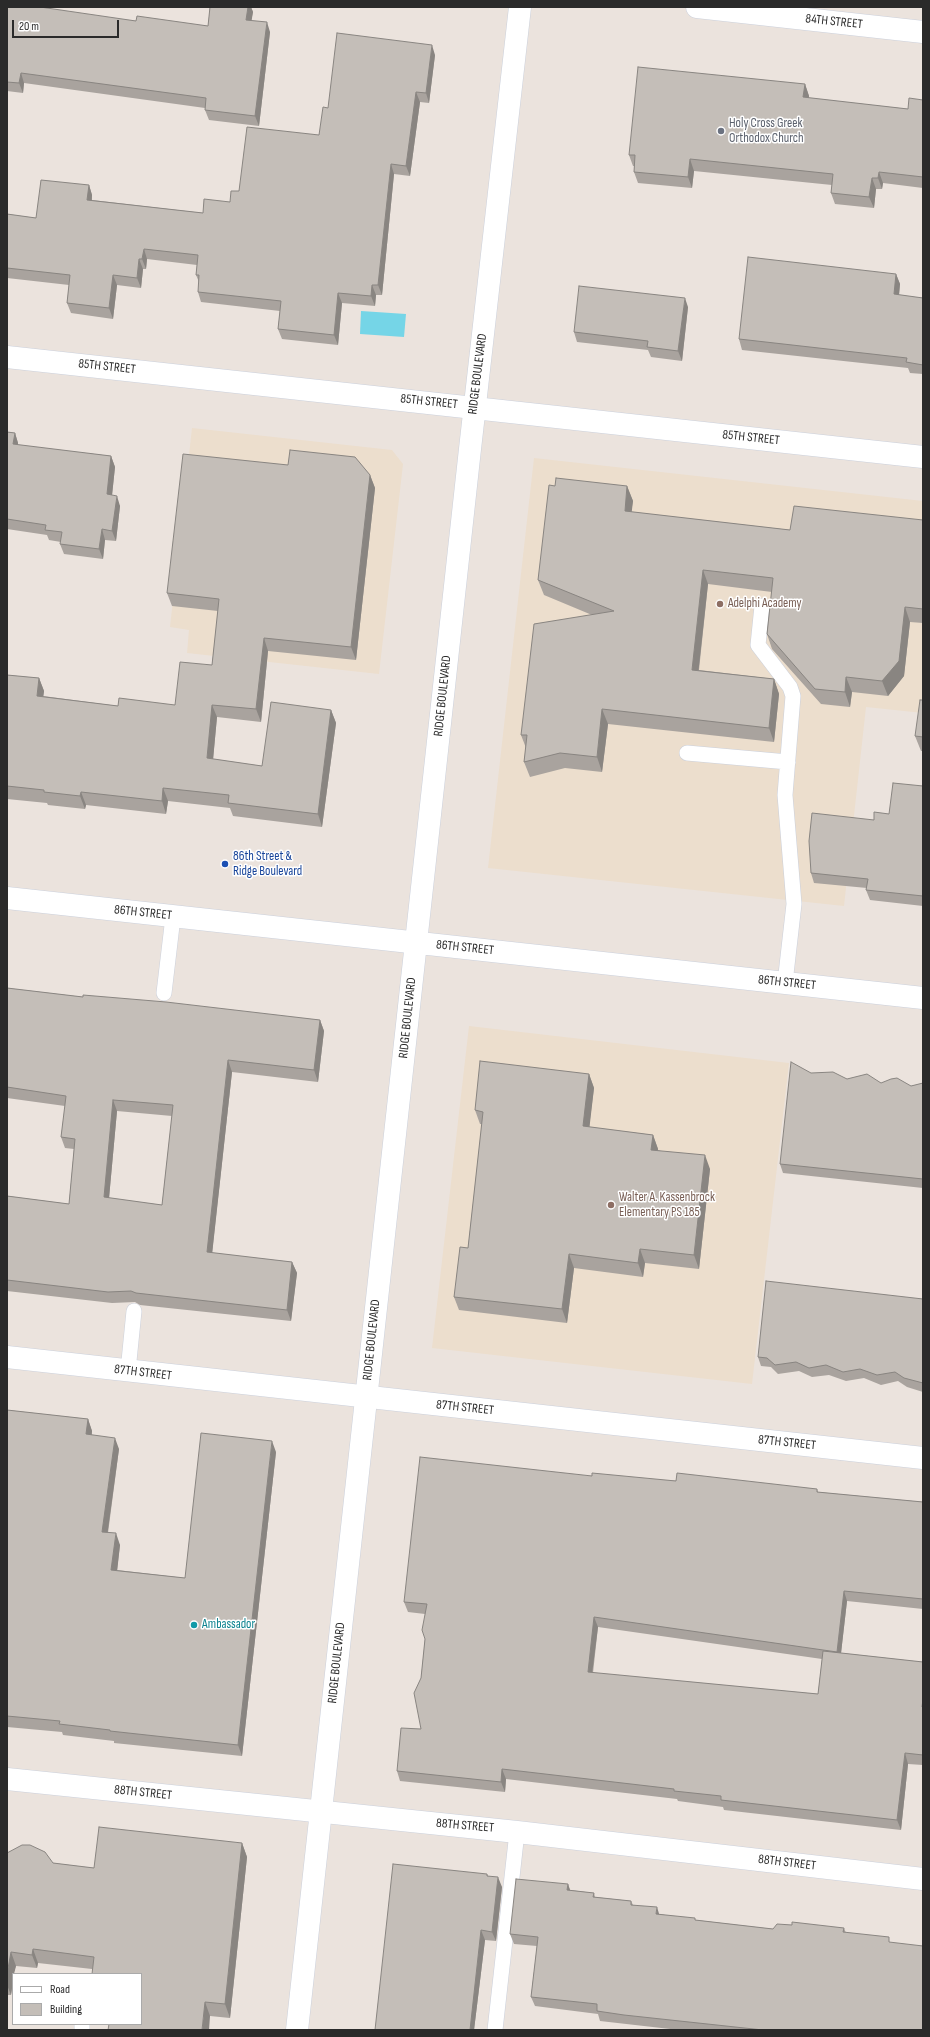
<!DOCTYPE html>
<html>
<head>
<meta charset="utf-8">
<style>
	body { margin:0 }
	#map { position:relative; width:930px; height:2037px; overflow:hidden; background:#ebe3dd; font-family:"Sofia Sans Condensed",sans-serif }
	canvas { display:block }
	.frame { position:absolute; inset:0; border:8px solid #2a2a2a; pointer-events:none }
	.legend { position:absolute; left:12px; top:1973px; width:130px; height:52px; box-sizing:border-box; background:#fff; border:1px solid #aaa; margin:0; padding:5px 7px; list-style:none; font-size:12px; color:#2a2a2a }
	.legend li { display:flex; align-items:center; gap:8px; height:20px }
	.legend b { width:20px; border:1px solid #aaa }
	.scale { position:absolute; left:12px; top:20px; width:107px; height:18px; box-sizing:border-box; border:2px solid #2a2a2a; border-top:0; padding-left:5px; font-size:12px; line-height:14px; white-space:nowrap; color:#2a2a2a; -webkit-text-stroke:3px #fff; paint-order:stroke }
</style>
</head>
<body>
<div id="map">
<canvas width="930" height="2037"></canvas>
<div class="frame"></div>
<ul class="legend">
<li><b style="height:5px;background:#fff"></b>Road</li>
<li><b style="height:11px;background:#c4beb8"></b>Building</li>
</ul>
<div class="scale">20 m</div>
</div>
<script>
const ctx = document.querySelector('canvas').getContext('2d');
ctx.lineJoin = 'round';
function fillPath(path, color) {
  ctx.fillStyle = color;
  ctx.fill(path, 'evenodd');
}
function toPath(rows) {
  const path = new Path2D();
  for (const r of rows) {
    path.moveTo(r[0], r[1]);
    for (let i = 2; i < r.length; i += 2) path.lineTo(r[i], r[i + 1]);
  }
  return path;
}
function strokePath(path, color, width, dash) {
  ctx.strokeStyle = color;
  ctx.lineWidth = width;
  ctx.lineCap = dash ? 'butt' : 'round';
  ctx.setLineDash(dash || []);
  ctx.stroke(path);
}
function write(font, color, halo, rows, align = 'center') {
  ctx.font = font + ' "Sofia Sans Condensed",sans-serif';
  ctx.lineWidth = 3;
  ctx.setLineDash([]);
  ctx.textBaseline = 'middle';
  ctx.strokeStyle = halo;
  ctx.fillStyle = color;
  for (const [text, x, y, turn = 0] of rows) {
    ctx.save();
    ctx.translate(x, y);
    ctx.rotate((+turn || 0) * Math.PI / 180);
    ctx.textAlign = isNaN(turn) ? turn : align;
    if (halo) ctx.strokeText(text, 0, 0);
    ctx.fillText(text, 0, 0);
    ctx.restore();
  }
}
fillPath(toPath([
	[192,428,392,450,403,464,379,674,187,653,189,630,170,627],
	[534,458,923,501,923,713,866,707,844,906,488,868],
	[469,1026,789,1063,752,1384,432,1348]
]), '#ecdecd');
fillPath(toPath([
	[361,311,406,314,404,337,360,334]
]), '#75d5e7');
const lane = toPath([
	[762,606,758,645,790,687,793,696,785,795,794,904,785,983],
	[687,753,788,762],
	[164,993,173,917],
	[128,1371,134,1311],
	[82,2030,82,2024],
	[495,2030,517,1832]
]);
const street = toPath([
	[697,7,923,32],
	[7,357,923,457],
	[7,1357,923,1458],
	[7,1779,517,1832,923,1879]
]);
const secondary = toPath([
	[7,898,923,998],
	[297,2030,470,449,520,7]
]);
strokePath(lane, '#cbd0db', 16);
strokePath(street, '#cbd0db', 23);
strokePath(secondary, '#cbd0db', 23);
strokePath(lane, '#fff', 15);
strokePath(street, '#fff', 22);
strokePath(secondary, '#fff', 22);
fillPath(toPath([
	[7,7,136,21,208,26,210,7,251,7,253,12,251,21,270,32,259,126,209,120,205,110,205,108,24,83,23,93,7,91],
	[435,55,429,103,420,102,410,176,394,174,382,295,376,295,375,306,342,303,338,345,282,339,278,329,280,311,201,302,198,292,199,282,196,275,197,265,147,259,146,269,143,269,141,288,117,285,113,319,71,313,67,303,69,285,7,278,7,214,36,218,89,185,92,195,92,200,203,213,230,202,239,191,319,135,328,108],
	[805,84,809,96,809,98,908,109,923,100,923,188,883,183,882,189,876,189,874,208,835,204,831,193,832,185,694,171,692,188,638,183,634,172,634,166,633,166,629,155],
	[896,274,900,284,899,295,923,298,923,374,910,373,908,368,742,350,739,339],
	[688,307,682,361,651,357,648,350,577,342,574,332],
	[7,432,15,433,18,443,18,445,111,456,115,467,112,495,120,506,116,541,105,540,103,559,64,554,60,544,61,542,49,540,47,535,7,529],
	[370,475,375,488,356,660,268,651,261,722,217,717,213,759,262,766,331,710,336,723,322,827,233,816,230,808,168,801,166,814,86,805,85,809,48,805,47,803,7,799,7,675,39,678,44,691,43,696,118,706,175,705,212,665,218,611,172,606,167,593],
	[555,486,627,486,633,501,631,512,790,530,923,520,923,623,910,622,904,676,888,696,852,692,850,707,821,704,772,649,767,634,772,592,708,584,699,670,774,679,779,694,774,742,608,724,602,772,565,768,530,777,524,762,526,748,521,735,592,615,544,595,538,580],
	[923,700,923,751,921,751,915,736],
	[923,786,923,906,870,900,866,890,867,888,814,883,811,873,874,820,889,814],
	[7,988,83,997,320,1020,324,1031,318,1082,232,1072,212,1253,292,1262,297,1273,291,1321,140,1305,135,1302,112,1303,7,1291,7,1196,69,1204,74,1149,65,1148,61,1137,65,1106,7,1098],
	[117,1111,172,1116,162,1205,109,1198],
	[811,1073,847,1079,881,1083,911,1086,923,1083,923,1188,783,1173,780,1164],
	[589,1074,594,1088,589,1127,653,1135,658,1149,658,1150,710,1169,699,1269,645,1263,643,1277,574,1268,567,1323,459,1310,454,1297,468,1248,482,1124,480,1124,475,1110],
	[923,1299,923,1392,907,1387,898,1381,881,1385,864,1378,846,1381,829,1375,812,1377,799,1371,778,1374,771,1367,761,1366,758,1357],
	[7,1410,88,1419,92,1431,92,1435,119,1449,108,1533,120,1545,117,1570,185,1578,276,1452,242,1756,114,1743,114,1741,63,1735,62,1732,7,1727],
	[592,1476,817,1489,818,1492,923,1502,923,1609,847,1601,841,1653,923,1662,923,1765,908,1764,901,1830,724,1810,723,1807,678,1801,677,1799,506,1779,505,1792,400,1781,397,1771,421,1729,421,1678,425,1639,425,1614,408,1612,404,1602],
	[598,1627,822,1659,818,1694,593,1673],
	[242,1843,247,1857,230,2018,210,2016,141,2024,92,1969,38,1963,37,1968,16,1966,13,1974,13,1982,11,1995,7,1995,7,1853,53,1863,94,1868],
	[487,1874,488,1876,502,1887,496,1941,485,1940,474,2030,375,2030],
	[568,1884,570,1890,594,1893,595,1897,631,1901,633,1905,659,1914,696,1920,773,1929,792,1925,844,1928,846,1933,923,2030,679,2030,600,2021,598,2014,535,2006,531,1997,537,1946,514,1944,510,1934]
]), '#a9a39e');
fillPath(toPath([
	[248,7,251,7,253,12,250,30,246,20],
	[267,22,270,32,259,126,255,116],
	[432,45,435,55,429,103,426,93],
	[21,73,24,83,23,93,19,83],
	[805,84,809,96,808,108,803,97],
	[416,92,420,102,410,176,406,166],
	[690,159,694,171,692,188,688,177],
	[391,164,394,174,382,295,378,285],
	[879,172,883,183,882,189,878,178],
	[872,178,876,189,874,208,869,197],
	[89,185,92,195,91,210,87,200],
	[144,249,147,259,146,269,142,259],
	[139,259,143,269,141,288,137,278],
	[896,274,900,284,898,305,894,294],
	[113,275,117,285,113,319,109,308],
	[372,285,376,295,375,306,371,296],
	[338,293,342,303,338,345,334,335],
	[685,298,688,307,682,361,678,351],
	[15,433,18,443,17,455,13,444],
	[111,456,115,467,111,505,107,494],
	[370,475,375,488,356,660,351,647],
	[627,486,633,501,630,526,625,511],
	[117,496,120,506,116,541,112,531],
	[102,529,105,540,103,559,99,549],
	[703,570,708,584,697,684,692,670],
	[905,607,910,622,904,676,888,696,882,681],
	[264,638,268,651,261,722,256,709],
	[846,677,852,692,850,707,845,692],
	[39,678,44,691,42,709,37,696],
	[774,679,779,694,774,742,769,728],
	[212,705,217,717,212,771,207,758],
	[602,709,608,724,602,772,597,757],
	[331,710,336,723,322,827,318,814],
	[163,788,168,801,166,814,162,801],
	[81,792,86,805,85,809,80,796],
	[320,1020,324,1031,318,1082,314,1070],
	[228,1060,232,1072,211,1264,207,1252],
	[589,1074,594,1088,588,1140,583,1126],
	[113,1100,117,1111,108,1209,104,1197],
	[653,1135,658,1149,656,1163,651,1150],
	[705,1155,710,1169,699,1269,694,1255],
	[640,1249,645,1263,643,1277,638,1263],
	[569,1254,574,1268,567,1323,562,1309],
	[292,1262,297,1273,291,1321,287,1310],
	[88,1419,92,1431,90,1445,86,1434],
	[115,1438,119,1449,106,1544,102,1532],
	[272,1441,276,1452,242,1756,238,1745],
	[116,1533,120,1545,116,1581,111,1570],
	[844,1591,847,1601,840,1662,837,1652],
	[594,1617,598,1627,591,1682,588,1672],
	[905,1753,908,1764,901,1830,897,1820],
	[502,1769,506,1779,505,1792,501,1782],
	[242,1843,247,1857,230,2018,225,2004],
	[498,1877,502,1887,496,1941,492,1932],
	[568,1884,571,1893,567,1890],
	[657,1907,660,1917,656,1914],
	[481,1930,485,1940,474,2030,470,2030],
	[33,1949,38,1963,37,1968,32,1955],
	[11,1952,16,1966,14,1974,13,1974,13,1982,11,1995,7,1985,7,1974],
	[205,2002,210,2016,209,2030,202,2030]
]), '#898581');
const building = toPath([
	[7,7,40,7,136,21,137,16,208,26,210,7,248,7,246,20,267,22,255,116,205,110,206,98,21,73,19,83,7,82,7,7],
	[337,33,432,45,426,93,416,92,406,166,391,164,378,285,372,285,371,296,338,293,334,335,278,329,281,301,198,292,199,275,196,275,198,255,144,249,142,259,139,259,137,278,113,275,109,308,67,303,70,275,7,268,7,214,36,218,41,180,89,185,87,200,203,213,204,199,230,202,231,191,239,191,247,127,319,135,323,107,328,108,337,33],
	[638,67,805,84,803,97,908,109,909,98,923,100,923,177,879,172,878,178,872,178,869,197,831,193,833,174,690,159,688,177,634,172,635,155,629,155,638,67],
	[748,257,896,274,894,294,923,298,923,365,906,362,907,358,739,339,748,257],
	[579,286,685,298,678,351,647,347,648,341,574,332,579,286],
	[7,432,15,433,13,444,111,456,107,494,117,496,112,531,102,529,99,549,60,544,62,532,45,530,46,525,7,519,7,432],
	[290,450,355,457,370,475,351,647,264,638,256,709,212,705,207,758,262,766,271,702,331,710,318,814,228,803,229,795,163,788,162,801,81,792,80,796,44,792,44,790,7,786,7,675,39,678,37,696,118,706,119,698,175,705,180,662,212,665,219,599,167,593,183,454,288,465,290,450],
	[556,478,627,486,625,511,790,530,794,506,923,520,923,609,905,607,899,661,882,681,846,677,845,692,815,689,767,634,773,578,703,570,692,670,774,679,769,728,602,709,597,757,560,753,524,762,527,735,521,735,534,624,614,611,538,580,549,485,555,486,556,478],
	[920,700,923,700,923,737,915,736,920,700],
	[893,783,923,786,923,896,866,890,868,879,811,873,809,841,812,813,874,820,874,812,889,814,893,783],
	[7,988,83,997,83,995,166,1002,320,1020,314,1070,228,1060,207,1252,292,1262,287,1310,136,1293,131,1291,108,1292,7,1280,7,1196,69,1204,75,1139,61,1137,66,1096,7,1087,7,988],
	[113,1100,173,1105,162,1205,104,1197,113,1100],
	[480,1061,589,1074,583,1126,653,1135,651,1150,705,1155,694,1255,640,1249,638,1263,569,1254,562,1309,454,1297,460,1247,468,1248,483,1112,475,1110,480,1061],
	[791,1062,811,1073,833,1072,847,1079,867,1074,881,1083,891,1079,897,1078,911,1086,923,1083,923,1179,780,1164,791,1062],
	[766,1281,923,1299,923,1383,904,1378,895,1372,877,1375,860,1369,843,1372,826,1365,809,1368,796,1362,775,1365,767,1358,758,1357,766,1281],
	[7,1410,88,1419,86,1434,115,1438,102,1532,116,1533,111,1570,185,1578,201,1433,272,1441,238,1745,110,1731,110,1730,59,1724,60,1721,7,1716,7,1410],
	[420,1457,592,1476,592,1473,676,1481,677,1473,817,1489,817,1492,923,1502,923,1599,844,1591,837,1652,594,1617,588,1672,818,1694,823,1651,923,1662,923,1699,922,1707,923,1707,923,1755,905,1753,897,1820,721,1800,721,1796,674,1791,674,1789,502,1769,501,1782,397,1771,401,1728,421,1729,414,1693,421,1678,425,1639,422,1630,427,1604,404,1602,420,1457],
	[99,1827,242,1843,225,2004,205,2002,202,2030,108,2030,109,2024,141,2024,141,1974,92,1974,94,1957,33,1949,32,1955,11,1952,7,1974,7,1853,22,1845,30,1845,45,1852,53,1863,94,1868,99,1827],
	[393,1864,487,1874,487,1876,498,1877,492,1932,481,1930,470,2030,375,2030,393,1864],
	[516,1879,568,1884,567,1890,594,1893,593,1897,631,1901,631,1905,657,1907,656,1914,695,1918,695,1920,773,1929,777,1924,792,1925,792,1922,844,1928,843,1932,889,1937,889,1942,923,1946,923,2030,763,2030,624,2015,597,2011,597,2004,531,1997,538,1937,510,1934,516,1879]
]);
fillPath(building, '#c4beb8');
strokePath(building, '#898581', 1);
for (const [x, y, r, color] of [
	[721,131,4,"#6b7280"],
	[720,604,4,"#8d6e63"],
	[225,864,4,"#1a4fb4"],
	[611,1205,4,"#8d6e63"],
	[194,1625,4,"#0f9aa8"]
]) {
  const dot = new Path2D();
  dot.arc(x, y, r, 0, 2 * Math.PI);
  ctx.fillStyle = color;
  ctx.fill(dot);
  strokePath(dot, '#fff', 1.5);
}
write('13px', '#2a2a2a', '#fff', [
	["84TH STREET",834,22,6],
	["85TH STREET",107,367,6],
	["RIDGE BOULEVARD",478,374,-83],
	["85TH STREET",429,402,6],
	["85TH STREET",751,438,6],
	["RIDGE BOULEVARD",443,696,-84],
	["86TH STREET",143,913,6],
	["86TH STREET",465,948,6],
	["86TH STREET",787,983,6],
	["RIDGE BOULEVARD",408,1018,-84],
	["RIDGE BOULEVARD",372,1340,-84],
	["87TH STREET",143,1373,7],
	["87TH STREET",465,1408,6],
	["87TH STREET",787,1443,6],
	["RIDGE BOULEVARD",337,1663,-84],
	["88TH STREET",143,1793,6],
	["88TH STREET",465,1826,5],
	["88TH STREET",787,1863,7]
]);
write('13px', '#5b616d', '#fff', [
	["Holy Cross Greek",729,124],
	["Orthodox Church",729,139]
], 'left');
write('13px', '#785e54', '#fff', [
	["Adelphi Academy",728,604],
	["Walter A. Kassenbrock",619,1198],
	["Elementary PS 185",619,1213]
], 'left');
write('13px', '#164399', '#fff', [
	["86th Street &",233,857],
	["Ridge Boulevard",233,872]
], 'left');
write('13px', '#0d838f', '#fff', [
	["Ambassador",202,1625]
], 'left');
</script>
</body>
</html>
